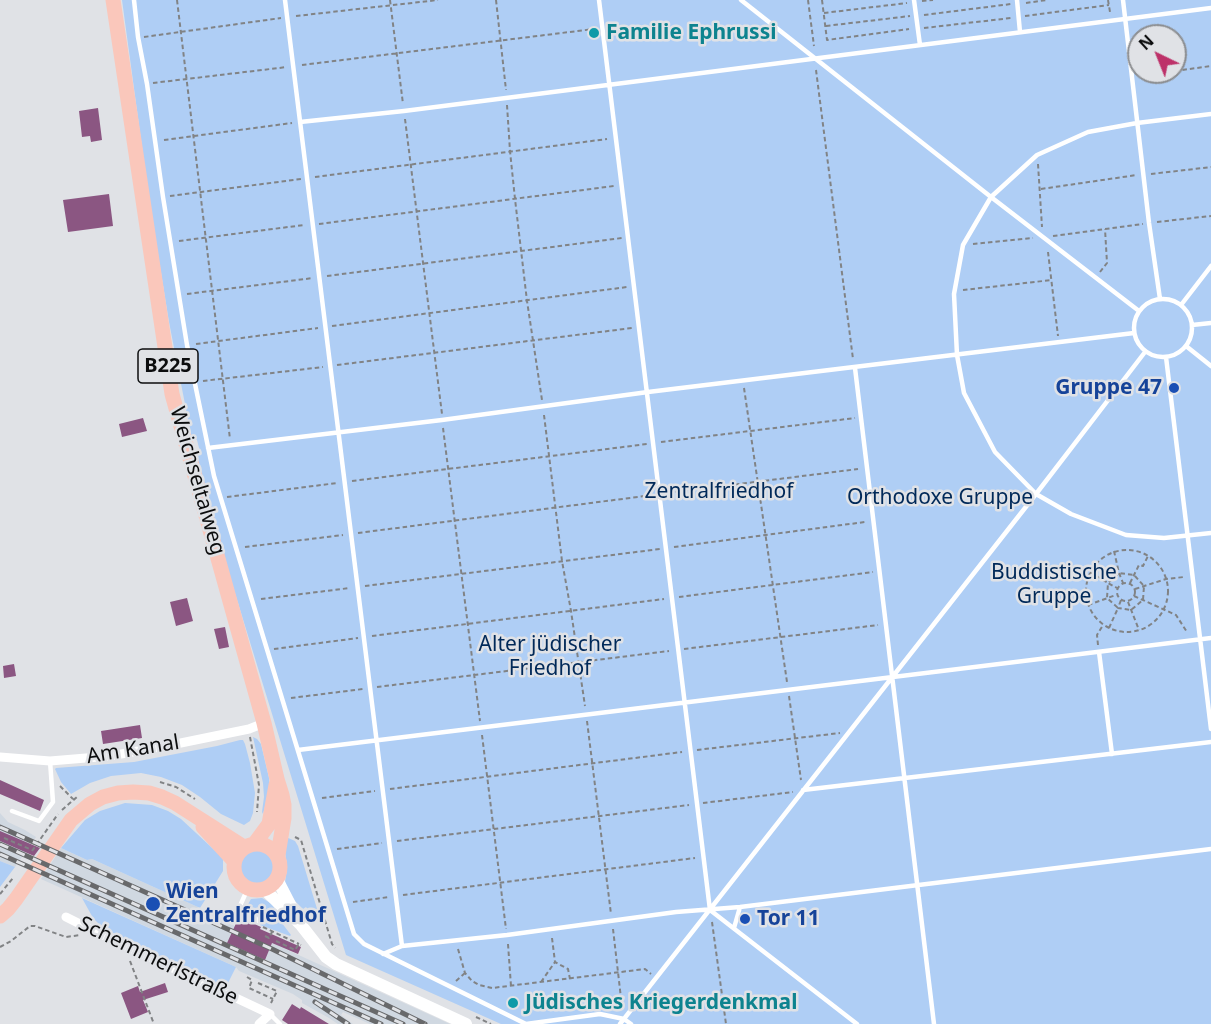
<!DOCTYPE html>
<html>
<head>
<meta charset="utf-8">
<style>
	body { margin:0 }
	#map { position:relative; width:1211px; height:1024px; overflow:hidden; background:#e0e2e6; font-family:"Noto Sans",sans-serif }
	canvas { display:block }
	.north { position:absolute; left:1127px; top:24px; width:60px; height:60px; box-sizing:border-box; background:#e0e2e6; border:2px solid #8b8d90; border-radius:50%; rotate:317deg; font-size:16px; font-weight:700; line-height:24px; text-align:center; color:#0c0d0e }
	.north::after { content:''; display:block; margin:auto; width:21px; height:27px; background:#bd3169; clip-path:polygon(50% 0,100% 100%,50% 72%,0 100%) }
</style>
</head>
<body>
<div id="map">
<canvas width="1211" height="1024"></canvas>
<div class="north">N</div>
</div>
<script>
const ctx = document.querySelector('canvas').getContext('2d');
ctx.lineJoin = 'round';
function fillPath(path, color) {
  ctx.fillStyle = color;
  ctx.fill(path, 'evenodd');
}
function toPath(rows) {
  const path = new Path2D();
  for (const r of rows) {
    if (r.length === 3) {
      path.moveTo(r[0] + r[2], r[1]);
      path.arc(r[0], r[1], r[2], 0, 2 * Math.PI);
      continue;
    }
    path.moveTo(r[0], r[1]);
    for (let i = 2; i < r.length; i += 2) path.lineTo(r[i], r[i + 1]);
  }
  return path;
}
function strokePath(path, color, width, dash) {
  ctx.strokeStyle = color;
  ctx.lineWidth = width;
  ctx.lineCap = dash ? 'butt' : 'round';
  ctx.setLineDash(dash || []);
  ctx.stroke(path);
}
function write(font, color, halo, rows, align = 'center') {
  ctx.font = font + ' "Noto Sans",sans-serif';
  ctx.lineWidth = 5;
  ctx.setLineDash([]);
  ctx.textBaseline = 'middle';
  ctx.strokeStyle = halo;
  ctx.fillStyle = color;
  for (const [text, x, y, turn = 0] of rows) {
    ctx.save();
    ctx.translate(x, y);
    ctx.rotate((+turn || 0) * Math.PI / 180);
    ctx.textAlign = isNaN(turn) ? turn : align;
    if (halo) ctx.strokeText(text, 0, 0);
    ctx.fillText(text, 0, 0);
    ctx.restore();
  }
}
fillPath(toPath([
	[0,813,8,822,25,830,36,837,15,867,0,861],
	[61,848,87,860,92,859,200,908,235,926,450,1024,370,1024,343,1012,341,1015,353,1024,338,1024,329,1018,302,1003,302,1000,293,994,239,971,236,967,41,879]
]), '#d0d8e1');
fillPath(toPath([
	[122,0,1211,0,1211,1024,501,1024,346,955,207,502,195,455,199,454,200,452,197,440,195,439,192,440,169,322,149,199],
	[1139,36,1175,36,1175,72,1139,72],
	[253,737,257,739,261,744,269,778,270,789,263,814,262,812,264,797,263,783],
	[240,740,243,740,245,744,250,763,255,793,253,813,250,821,244,825,221,814,200,797,182,785,161,777,141,773,111,776,90,783,71,794,61,782,55,769,56,768,134,762,217,746],
	[125,803,152,805,168,811,181,819,223,858,223,871,200,908,92,859,87,860,61,848,85,820,100,811],
	[286,837,295,841,298,846,318,912,316,917,314,917,306,907,303,909,294,900,285,883,287,866,285,852],
	[256,868,18],
	[0,861,15,867,0,887],
	[82,898,236,967,225,989,103,928,93,918],
	[262,898,272,904,277,912,275,914,291,935,290,936,260,925,263,918,249,912,247,906,251,899]
]), '#afcef5');
fillPath(toPath([
	[98,108,102,140,91,142,90,136,82,137,79,111],
	[109,194,113,226,68,232,63,200],
	[143,418,147,431,122,437,119,424],
	[187,598,193,621,176,626,170,602],
	[225,627,229,647,219,649,214,629],
	[14,664,16,676,4,678,3,666],
	[140,725,142,738,103,744,101,731],
	[0,780,44,800,40,811,0,794],
	[0,831,40,848,34,856,0,841],
	[239,917,261,927,260,929,301,947,298,954,272,943,265,960,227,943],
	[165,983,168,992,143,1000,148,1012,131,1019,121,993,138,986,140,992],
	[292,1004,300,1009,301,1007,329,1024,288,1024,282,1020]
]), '#8b5682');
strokePath(toPath([
	[177,0,230,439],
	[390,0,403,104],
	[496,0,506,90],
	[808,0,814,46],
	[822,0,827,40,909,29],
	[1108,0,1110,12],
	[922,1,933,0],
	[1026,3,1047,0],
	[824,13,907,3],
	[924,15,1011,4],
	[296,16,438,0],
	[1025,16,1109,5],
	[826,26,910,16],
	[924,28,1011,18],
	[144,37,281,18],
	[302,65,594,29],
	[816,70,853,359],
	[1175,71,1211,66],
	[1138,75,1163,72],
	[153,83,287,67],
	[507,105,510,151,515,199,527,301,542,400],
	[405,119,442,414],
	[164,140,292,123],
	[1038,164,1042,227],
	[1151,174,1211,167],
	[315,177,607,139],
	[1041,189,1137,175],
	[170,196,301,179],
	[1157,222,1211,216],
	[319,224,614,186],
	[1053,236,1143,224],
	[179,241,304,225],
	[973,244,1033,238],
	[1048,252,1058,336],
	[1100,272,1107,263,1105,229],
	[327,276,622,238],
	[963,290,1052,280],
	[187,294,313,278],
	[332,326,627,287],
	[196,344,318,328],
	[337,365,632,328],
	[203,381,323,367],
	[744,388,787,682],
	[544,415,562,561,571,611,585,706],
	[443,428,480,721],
	[661,442,855,418],
	[352,481,647,444],
	[668,493,858,469],
	[227,497,337,483],
	[358,533,653,495],
	[245,547,343,535],
	[674,547,865,522],
	[1127,591,41],
	[1114,551,1119,573,1123,583],
	[1090,572,1108,583,1119,573,1134,575,1144,586,1143,600,1131,610,1118,608,1121,600],
	[1126,592,9],
	[1130,583,1139,565,1143,566,1148,556],
	[365,586,660,549],
	[1135,589,1166,579,1184,577],
	[1134,596,1176,615,1187,632],
	[679,597,873,572],
	[261,599,350,588],
	[1128,602,1139,630],
	[1088,605,1116,595],
	[1109,628,1118,608,1107,598,1108,583,1117,588],
	[372,636,664,599],
	[1098,645,1097,635,1103,625],
	[274,649,358,638],
	[684,649,878,625],
	[377,687,669,651],
	[789,696,801,780],
	[291,698,363,689],
	[587,721,611,914],
	[482,735,506,929],
	[250,737,259,785,257,812],
	[697,750,840,733],
	[160,782,176,787,195,799],
	[60,786,73,799],
	[390,789,682,752],
	[322,798,375,791],
	[703,803,793,792],
	[62,810,78,796],
	[295,837,301,840,332,944,335,948],
	[4,838,32,850],
	[397,841,689,805],
	[337,849,382,843],
	[32,851,58,814],
	[0,894,13,878],
	[403,895,695,858],
	[353,902,389,897],
	[712,922,726,1024],
	[263,927,299,944],
	[613,929,622,1007],
	[265,936,269,938,272,932],
	[552,938,555,962,568,969,570,979],
	[276,941,295,950,299,944,301,945],
	[508,944,511,986],
	[0,947,11,941,30,926,35,926,66,937,81,935],
	[458,949,465,973,472,981,479,985,492,988,645,969,651,974],
	[130,961,154,1024],
	[247,977,252,980,249,988,273,999],
	[456,981,465,973],
	[541,982,555,962],
	[258,983,277,991,271,1003],
	[476,1017,491,1024]
]), '#818385', 2, [4.5, 3]);
strokePath(toPath([
	[134,0,138,37,147,84,163,197,187,345,214,476,354,934,364,944,526,1024,600,1014,624,1019,631,1024],
	[285,0,402,946],
	[599,0,710,910,857,1024],
	[741,0,991,197,1139,311],
	[914,0,920,45],
	[1017,0,1020,32],
	[1123,0,1149,223,1160,299],
	[1211,114,1137,123,1088,132,1037,155,991,197,963,245,954,294,957,355,964,393,995,452,1036,494,1071,514,1126,535,1164,538,1211,533],
	[300,122,404,111,1211,8],
	[1163,328,29],
	[1181,305,1211,266],
	[1192,325,1211,323],
	[1186,346,1211,366],
	[1166,357,1211,729],
	[855,368,934,1024],
	[208,448,442,420,648,392,1134,333],
	[1099,652,1112,754],
	[298,750,1211,638],
	[803,790,1211,742],
	[12,811,39,821,53,802,50,761],
	[248,888,239,908,259,921],
	[734,928,740,907],
	[383,954,402,946,507,935,676,912,740,907,1211,849],
	[270,1014,280,1024],
	[620,1024,1036,494,1145,352]
]), '#fff', 4.5);
strokePath(toPath([
	[0,757,50,761,110,756,171,745,249,729,264,723],
	[66,917,96,932,270,1014,259,1024]
]), '#fff', 9);
strokePath(toPath([
	[277,879,296,916],
	[264,889,301,925,326,957,336,964,466,1024]
]), '#fff', 12);
strokePath(toPath([
	[113,0,172,394,264,723,277,779,282,795,284,805,284,818,278,855],
	[203,827,234,861],
	[255,843,269,824,276,785],
	[257,867,23],
	[0,916,8,909,16,899,71,820,90,804,103,797,118,793,133,792,149,793,162,797,175,803,244,847]
]), '#fac7bb', 15);
const rail = toPath([
	[0,827,272,949,425,1024],
	[0,844,403,1024],
	[0,854,381,1024],
	[315,1002,348,1024]
]);
strokePath(rail, '#68696b', 5);
strokePath(rail, '#e0e2e6', 3, [9]);
for (const [x, y, r, color] of [
	[594,33,6,"#0f9aa8"],
	[1174,388,6,"#1a4fb4"],
	[153,904,8,"#1a4fb4"],
	[745,919,6,"#1a4fb4"],
	[513,1003,6,"#0f9aa8"]
]) {
  const dot = new Path2D();
  dot.arc(x, y, r, 0, 2 * Math.PI);
  ctx.fillStyle = color;
  ctx.fill(dot);
  strokePath(dot, '#e0e2e6', 2);
}
for (const [x, y, w] of [
	[168,366,60]
]) {
  const box = new Path2D();
  box.roundRect(x - w / 2, y - 17, w, 34, 4.5);
  ctx.fillStyle = '#e0e2e6';
  ctx.fill(box);
  strokePath(box, '#0c0d0e', 1.5);
}
write('bold 20px', '#0c0d0e', null, [
	["B225",168,366]
]);
write('bold 21px', '#0d838f', '#e0e2e6', [
	["Familie Ephrussi",606,33],
	["Jüdisches Kriegerdenkmal",525,1003]
], 'left');
write('bold 21px', '#164399', '#e0e2e6', [
	["Gruppe 47",1162,388,"right"],
	["Wien",166,892],
	["Zentralfriedhof",166,916],
	["Tor 11",757,919]
], 'left');
write('21px', '#0c0d0e', '#e0e2e6', [
	["Weichseltalweg",197,481,74],
	["Am Kanal",133,750,-9],
	["Schemmerlstraße",158,961,26]
]);
write('21px', '#002959', '#e0e2e6', [
	["Zentralfriedhof",719,492],
	["Orthodoxe Gruppe",940,498],
	["Buddistische",1054,573],
	["Gruppe",1054,597],
	["Alter jüdischer",550,645],
	["Friedhof",550,669]
]);
</script>
</body>
</html>
